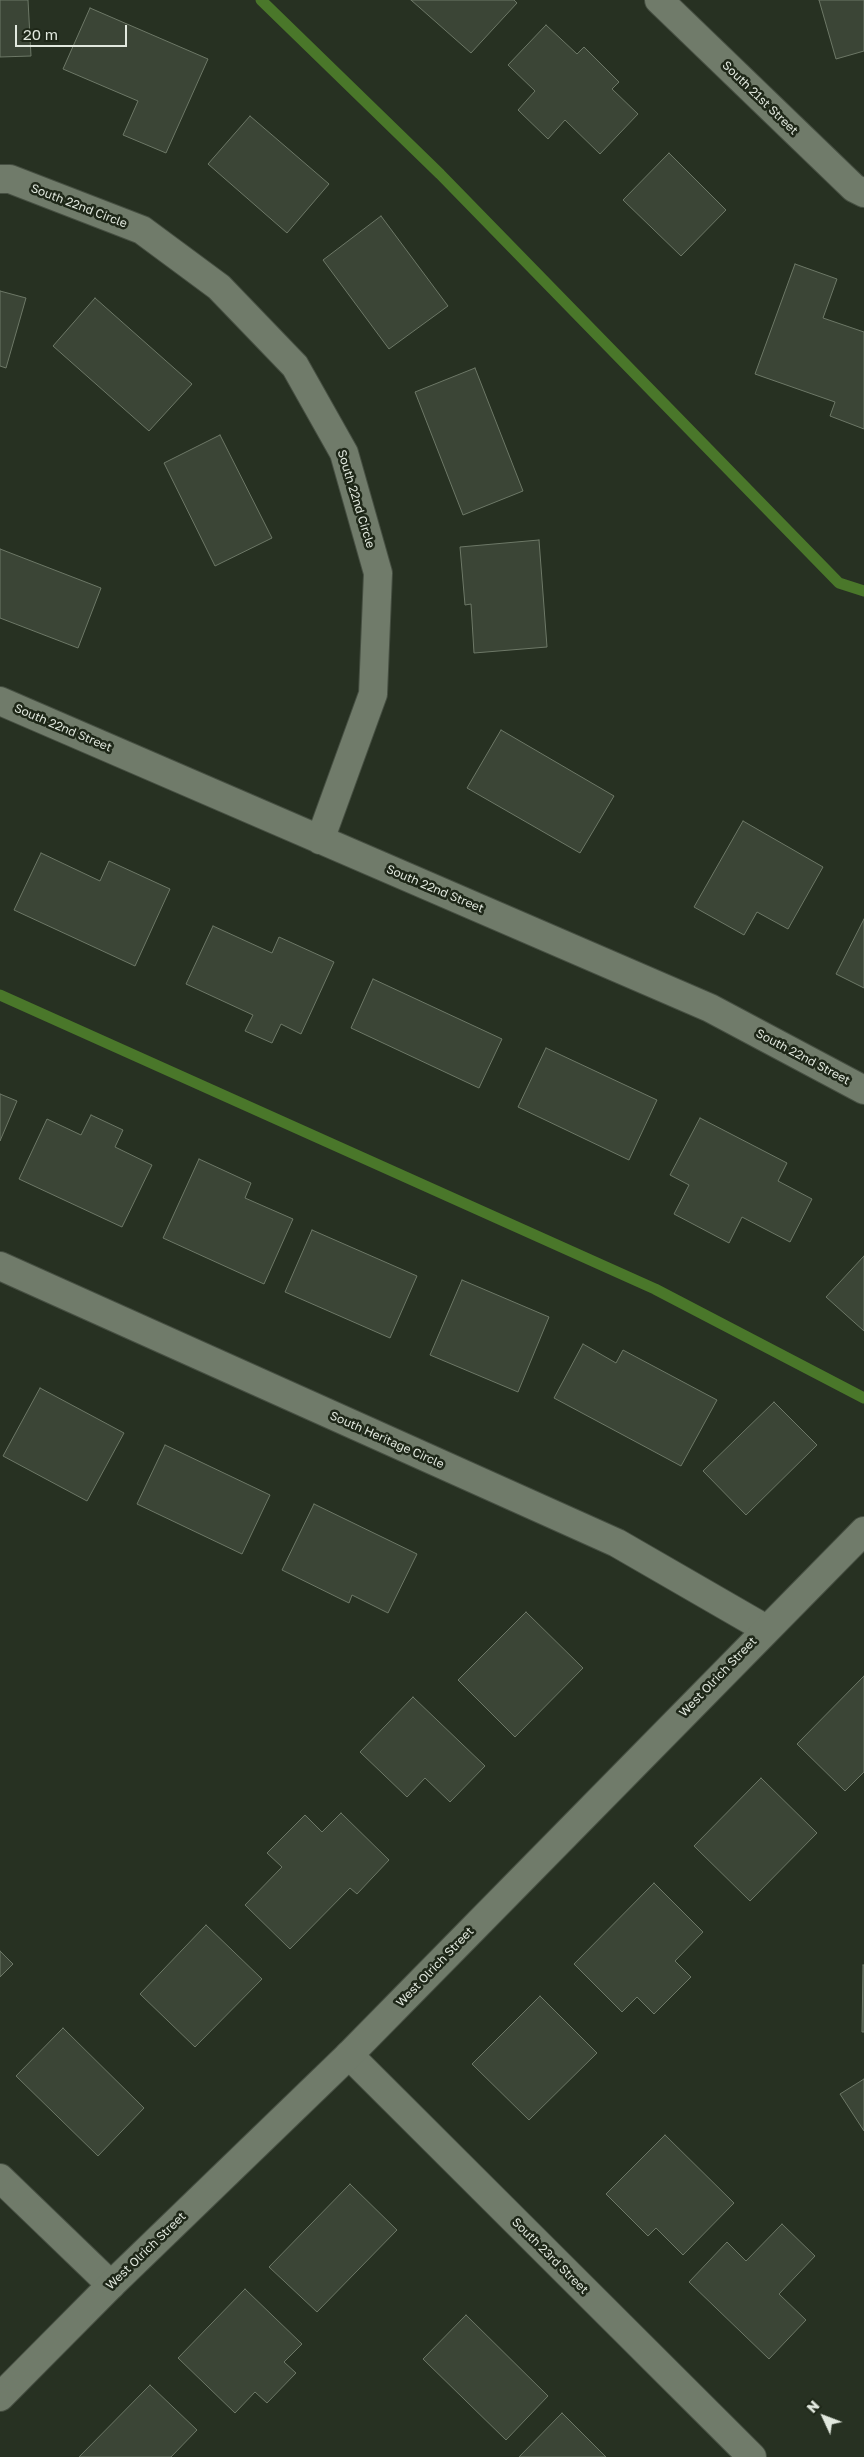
<!DOCTYPE html>
<html>
<head>
<meta charset="utf-8">
<style>
	body { margin:0 }
	#map { position:relative; width:864px; height:2457px; overflow:hidden; background:#273122; font-family:"Golos Text",sans-serif }
	canvas { display:block }
	.north { position:absolute; left:799px; top:2392px; width:50px; height:50px; -webkit-text-stroke:4px #1e2718; paint-order:stroke; rotate:313deg; font-size:14px; font-weight:700; line-height:20px; text-align:center; color:#e1e8de }
	.north::after { content:''; display:block; margin:auto; width:18px; height:22px; background:#e1e8de; clip-path:polygon(50% 0,100% 100%,50% 72%,0 100%) }
	.scale { position:absolute; left:15px; top:25px; width:112px; height:22px; box-sizing:border-box; border:2px solid #e1e8de; border-top:0; padding-left:6px; font-size:15px; line-height:18px; white-space:nowrap; color:#e1e8de; -webkit-text-stroke:4px #1e2718; paint-order:stroke }
</style>
</head>
<body>
<div id="map">
<canvas width="864" height="2457"></canvas>
<div class="north">N</div>
<div class="scale">20 m</div>
</div>
<script>
const ctx = document.querySelector('canvas').getContext('2d');
ctx.lineJoin = 'round';
function toPath(rows) {
  const path = new Path2D();
  for (const r of rows) {
    path.moveTo(r[0], r[1]);
    for (let i = 2; i < r.length; i += 2) path.lineTo(r[i], r[i + 1]);
  }
  return path;
}
function strokePath(path, color, width, dash) {
  ctx.strokeStyle = color;
  ctx.lineWidth = width;
  ctx.lineCap = dash ? 'butt' : 'round';
  ctx.setLineDash(dash || []);
  ctx.stroke(path);
}
function fillPath(path, color) {
  ctx.fillStyle = color;
  ctx.fill(path, 'evenodd');
}
function write(font, color, halo, rows, align = 'center') {
  ctx.font = font + ' "Golos Text",sans-serif';
  ctx.lineWidth = 5;
  ctx.setLineDash([]);
  ctx.textBaseline = 'middle';
  ctx.strokeStyle = halo;
  ctx.fillStyle = color;
  for (const [text, x, y, turn = 0] of rows) {
    ctx.save();
    ctx.translate(x, y);
    ctx.rotate((+turn || 0) * Math.PI / 180);
    ctx.textAlign = isNaN(turn) ? turn : align;
    if (halo) ctx.strokeText(text, 0, 0);
    ctx.fillText(text, 0, 0);
    ctx.restore();
  }
}
strokePath(toPath([
	[261,0,440,174,839,583,864,591],
	[0,995,655,1289,864,1398]
]), '#4a772a', 11);
const building = toPath([
	[0,0,28,0,31,56,0,57,0,0],
	[411,0,514,0,517,3,471,53,411,0],
	[819,0,864,0,864,51,836,59,819,0],
	[90,8,208,59,166,153,123,135,138,101,63,69,90,8],
	[546,25,577,54,584,47,619,82,612,89,638,114,600,154,565,120,548,139,518,110,535,91,508,65,546,25],
	[250,116,329,184,287,233,208,164,250,116],
	[669,153,726,210,681,256,623,200,669,153],
	[381,216,448,306,389,349,323,260,381,216],
	[795,264,837,279,823,318,864,332,864,429,830,416,835,402,755,374,795,264],
	[0,291,26,298,6,368,0,366,0,291],
	[95,298,192,384,149,431,53,346,95,298],
	[475,368,523,491,463,515,415,392,475,368],
	[220,435,272,538,215,566,164,463,220,435],
	[539,540,547,647,474,653,471,604,465,605,460,547,539,540],
	[0,549,101,588,78,648,0,618,0,549],
	[501,730,614,796,580,853,467,788,501,730],
	[743,821,823,867,788,929,757,912,744,935,694,907,743,821],
	[41,853,100,881,109,861,170,889,135,966,14,910,41,853],
	[864,919,864,988,836,974,864,919],
	[213,926,272,953,279,937,334,962,301,1034,281,1024,272,1043,245,1031,253,1015,186,984,213,926],
	[373,979,502,1039,479,1088,351,1028,373,979],
	[546,1048,657,1100,629,1160,518,1107,546,1048],
	[0,1094,17,1101,0,1141,0,1094],
	[91,1115,123,1130,115,1147,152,1165,122,1227,19,1179,47,1119,81,1135,91,1115],
	[700,1118,787,1163,778,1181,812,1199,790,1242,742,1217,729,1243,674,1214,689,1185,670,1175,700,1118],
	[199,1159,251,1183,245,1198,293,1219,264,1284,163,1238,199,1159],
	[312,1230,417,1276,390,1338,285,1292,312,1230],
	[864,1256,864,1331,826,1297,864,1256],
	[462,1280,549,1317,518,1392,430,1355,462,1280],
	[583,1344,616,1363,623,1350,717,1400,681,1466,554,1398,583,1344],
	[40,1388,124,1433,87,1501,3,1456,40,1388],
	[774,1402,817,1445,746,1515,703,1471,774,1402],
	[165,1445,270,1495,242,1554,137,1504,165,1445],
	[314,1504,417,1554,388,1613,352,1595,349,1603,282,1570,314,1504],
	[526,1612,583,1668,515,1737,458,1680,526,1612],
	[864,1676,864,1772,845,1791,797,1744,864,1676],
	[413,1697,485,1766,450,1802,425,1778,407,1797,360,1752,413,1697],
	[761,1778,817,1833,750,1901,694,1846,761,1778],
	[341,1813,389,1860,357,1894,350,1888,290,1949,245,1905,282,1867,267,1853,305,1815,322,1832,341,1813],
	[654,1883,703,1932,675,1961,691,1977,654,2014,637,1997,622,2012,574,1964,654,1883],
	[206,1925,262,1979,195,2047,140,1994,206,1925],
	[0,1951,13,1964,0,1977,0,1951],
	[863,1965,864,1965,864,2032,862,2032,863,1965],
	[540,1996,597,2053,529,2120,472,2064,540,1996],
	[63,2028,144,2108,98,2156,16,2076,63,2028],
	[864,2079,864,2131,840,2094,864,2079],
	[665,2135,734,2203,683,2255,656,2228,648,2236,606,2194,665,2135],
	[350,2184,397,2230,317,2312,269,2267,350,2184],
	[782,2224,815,2256,779,2294,806,2320,769,2359,689,2282,727,2242,746,2261,782,2224],
	[245,2289,302,2344,284,2362,296,2373,267,2403,255,2392,235,2413,178,2358,245,2289],
	[466,2315,548,2396,506,2440,423,2359,466,2315],
	[150,2385,197,2430,171,2457,79,2457,150,2385],
	[562,2413,606,2457,519,2457,562,2413]
]);
fillPath(building, '#3b4536');
strokePath(building, '#6d7867', 1);
const minor = toPath([
	[659,0,854,188,864,193],
	[0,179,10,179,142,230,219,287,295,366,344,453,378,573,373,694,320,840],
	[0,701,710,1008,864,1090],
	[0,1266,617,1543,766,1629],
	[349,2055,752,2457],
	[0,2178,111,2285]
]);
const tertiary = toPath([
	[0,2397,111,2285,349,2055,864,1531]
]);
strokePath(minor, '#464f42', 30);
strokePath(tertiary, '#464f42', 30);
strokePath(minor, '#707b6a', 28);
strokePath(tertiary, '#707b6a', 28);
write('12px', '#e1e8de', '#1e2718', [
	["South 21st Street",760,98,44],
	["South 22nd Circle",79,206,21],
	["South 22nd Circle",356,499,73],
	["South 22nd Street",63,728,23],
	["South 22nd Street",435,889,23],
	["South 22nd Street",803,1057,28],
	["South Heritage Circle",387,1440,24],
	["West Olrich Street",718,1677,-46],
	["West Olrich Street",435,1967,-46],
	["West Olrich Street",146,2251,-44],
	["South 23rd Street",550,2256,45]
]);
</script>
</body>
</html>
